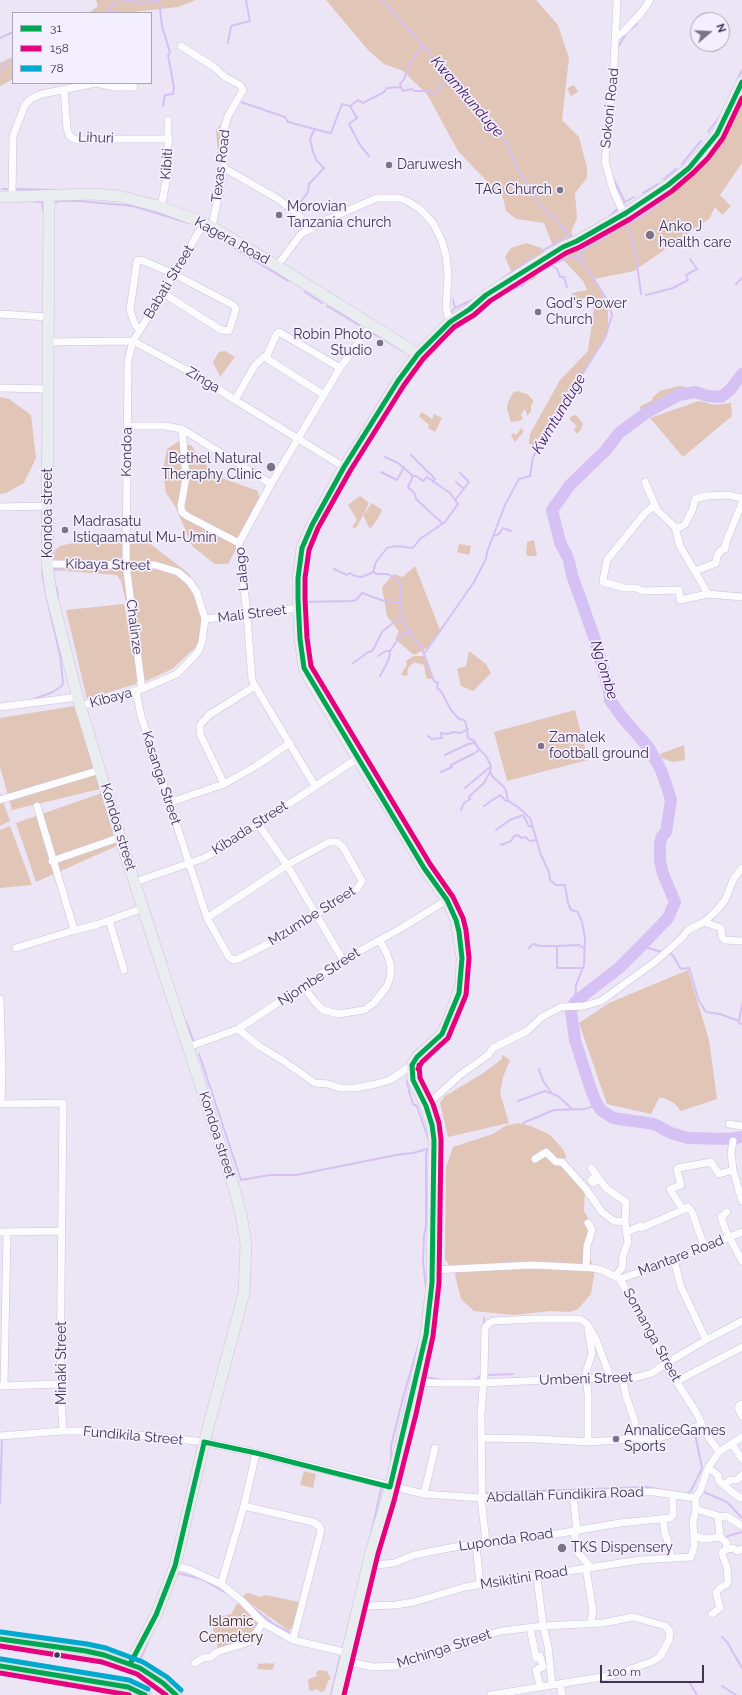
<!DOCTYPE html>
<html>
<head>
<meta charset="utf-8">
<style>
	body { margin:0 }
	#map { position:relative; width:742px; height:1695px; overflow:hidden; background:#ebe5f5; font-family:Raleway,sans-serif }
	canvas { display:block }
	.legend { position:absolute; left:12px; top:12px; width:140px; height:72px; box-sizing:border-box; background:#f4effe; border:1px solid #aca4b9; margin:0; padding:5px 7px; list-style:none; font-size:12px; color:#403451 }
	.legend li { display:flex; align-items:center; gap:8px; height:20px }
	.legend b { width:20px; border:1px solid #aca4b9 }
	.north { position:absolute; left:690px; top:12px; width:40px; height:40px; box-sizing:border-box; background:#f4effe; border:1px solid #aca4b9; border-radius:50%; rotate:71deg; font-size:11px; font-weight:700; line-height:16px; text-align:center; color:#403451 }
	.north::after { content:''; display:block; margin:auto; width:14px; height:18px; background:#7c728a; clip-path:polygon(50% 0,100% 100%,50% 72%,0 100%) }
	.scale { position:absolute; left:600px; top:1665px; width:104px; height:18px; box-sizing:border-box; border:2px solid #403451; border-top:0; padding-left:5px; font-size:12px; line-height:14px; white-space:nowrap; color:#403451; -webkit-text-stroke:3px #f4effe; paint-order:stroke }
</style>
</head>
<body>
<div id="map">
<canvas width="742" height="1695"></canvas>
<ul class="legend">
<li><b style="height:5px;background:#00a651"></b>31</li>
<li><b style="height:5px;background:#e5007d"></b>158</li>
<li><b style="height:5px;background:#00a9ce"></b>78</li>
</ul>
<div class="north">N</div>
<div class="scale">100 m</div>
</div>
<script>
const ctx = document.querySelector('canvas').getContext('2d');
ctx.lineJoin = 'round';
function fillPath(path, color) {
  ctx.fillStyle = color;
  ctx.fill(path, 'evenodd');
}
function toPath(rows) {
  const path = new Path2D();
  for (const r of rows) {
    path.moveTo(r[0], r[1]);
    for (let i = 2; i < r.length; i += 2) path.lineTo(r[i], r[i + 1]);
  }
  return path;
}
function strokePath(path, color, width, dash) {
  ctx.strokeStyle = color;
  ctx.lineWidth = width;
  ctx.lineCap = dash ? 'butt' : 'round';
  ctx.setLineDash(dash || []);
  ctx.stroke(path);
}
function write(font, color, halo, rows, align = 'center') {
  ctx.font = font + ' Raleway,sans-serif';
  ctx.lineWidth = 3.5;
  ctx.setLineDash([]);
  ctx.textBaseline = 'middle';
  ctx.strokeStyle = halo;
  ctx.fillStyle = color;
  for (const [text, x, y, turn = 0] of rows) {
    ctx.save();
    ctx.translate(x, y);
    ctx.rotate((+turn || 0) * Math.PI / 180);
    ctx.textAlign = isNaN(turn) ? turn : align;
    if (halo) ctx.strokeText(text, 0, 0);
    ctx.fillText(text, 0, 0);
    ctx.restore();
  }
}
fillPath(toPath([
	[96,0,196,0,178,7,123,13,89,13,98,6],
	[326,0,536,0,558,25,569,58,562,120,579,137,587,168,587,178,575,193,577,218,571,232,581,252,610,228,635,221,704,163,733,120,742,98,742,163,720,195,731,206,722,215,715,207,709,219,634,271,594,279,608,304,608,332,538,451,529,443,530,434,560,380,588,351,594,308,589,296,572,303,570,299,572,293,587,290,583,281,555,251,544,223,516,219,506,211,503,198,458,151,427,94,403,71,384,64,368,50],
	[13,57,13,79,0,86,0,63],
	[574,85,578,92,571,96,567,88],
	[219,126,222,128,220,151,218,154,216,131],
	[526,243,541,248,546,253,545,266,534,279,526,282,514,278,505,257,511,248],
	[225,351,235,357,220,377,213,362,219,352],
	[679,386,685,387,687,394,677,403,668,405,666,402,647,415,639,407,653,400,652,398,660,391],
	[517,391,527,394,534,401,531,406,531,411,527,416,526,410,524,410,521,415,523,418,520,421,511,422,507,408,508,402,513,393],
	[0,397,9,399,31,415,36,458,24,483,6,493,0,494],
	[699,401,715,405,731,403,732,416,683,457,650,418],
	[422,412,432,419,434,414,442,418,435,432,428,428,429,425,419,416],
	[576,415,583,424,580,431,576,434,574,429,577,426,569,419,572,416],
	[520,427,524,431,515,442,511,436,513,433,516,435,521,429],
	[179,441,192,446,200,460,222,478,258,491,260,504,228,564,215,564,192,546,176,508,166,493,163,470,167,449],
	[360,496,369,503,363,515,372,503,382,510,377,520,370,529,363,515,356,528,352,527,357,520,348,505],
	[115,533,141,537,187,572,196,583,203,609,203,632,195,648,172,669,146,681,136,682,136,684,87,699,66,610,124,604,131,643,129,614,121,581,117,575,53,570,55,550,60,546],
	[534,540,537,556,528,556,526,554,527,542],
	[459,544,471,546,469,555,457,552],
	[415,566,440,630,427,648,414,655,395,639,399,631,387,616,382,587,394,574,403,577],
	[469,651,486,664,491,673,473,691,461,686,457,669,466,666],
	[414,656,424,656,433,678,428,679,426,677,424,665,414,662,408,668,407,676,401,675,407,664,406,661],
	[74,706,100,789,12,810,0,767,0,718],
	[575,710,588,760,507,781,494,732],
	[684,745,685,760,673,762,662,758,660,754],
	[0,793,10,821,0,826],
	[102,793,119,845,36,882,16,823],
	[10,826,32,885,0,888,0,830],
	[688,970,709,1040,717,1099,681,1111,674,1103,664,1098,659,1098,651,1114,607,1104,579,1023,609,1003],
	[502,1055,510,1060,503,1077,500,1093,509,1123,448,1137,440,1103,445,1096,482,1074,502,1059],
	[518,1123,531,1126,550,1135,562,1148,567,1157,559,1160,585,1189,584,1211,591,1223,590,1259,595,1269,591,1294,578,1309,569,1312,550,1311,514,1315,474,1311,461,1299,455,1275,456,1266,450,1266,445,1259,446,1167,453,1147,493,1134,505,1126],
	[304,1471,316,1474,313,1488,300,1485],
	[248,1593,261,1597,266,1595,299,1602,293,1628,288,1630,243,1598,245,1594],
	[240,1603,260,1619,253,1631,245,1640,230,1646,223,1646,218,1649,213,1629,216,1618,231,1614,237,1604],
	[259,1662,260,1664,268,1663,269,1664,274,1663,274,1666,272,1670,257,1669],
	[319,1670,327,1671,331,1679,328,1681,325,1690,322,1692,315,1689,315,1690,311,1691,309,1690,308,1680,311,1678,317,1676,316,1673]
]), '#e1c6b7');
strokePath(toPath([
	[123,0,143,3,156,0],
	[159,0,162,26,170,52,168,55,174,88,173,94,165,95,163,106],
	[382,0,450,76,462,92,486,116,507,144,519,171,542,207,558,222,572,238],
	[104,13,112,6,117,0],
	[0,38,13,32],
	[228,43,231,26,250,21,246,0],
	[618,47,627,32,637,24],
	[0,71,5,65,13,60],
	[737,80,742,70],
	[401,87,403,91,412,89,414,91,428,91,432,94,437,91,450,76],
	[238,101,285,117,288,122,330,133],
	[350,106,357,118,349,124,360,145,369,156],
	[708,132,720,116],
	[331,133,342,104,350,106,358,100,363,103,384,92,387,88,401,87,400,84,404,79,410,62,422,46],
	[682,164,701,141],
	[696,170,713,152,722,138,742,97],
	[612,176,625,202],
	[664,179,676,169],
	[685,181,692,174],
	[2,189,8,189],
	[15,189,56,190],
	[643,193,658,184],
	[27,201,42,202],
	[42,203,44,214],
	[54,204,54,203,59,201,79,201,133,206,189,223],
	[296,208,308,192,309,184,324,168,317,161,313,152,310,139,314,130],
	[610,216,625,202,634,197],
	[629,223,641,217,659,204,684,182],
	[625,224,630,231,636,257,641,294],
	[205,230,288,281],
	[542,251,569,235],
	[556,263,569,257,582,258,581,253,583,250,624,225],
	[551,265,557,269,560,277,564,277,567,287],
	[500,280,533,257],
	[736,284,742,278],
	[305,292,322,303],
	[646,295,673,288,688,280,686,275,697,269,690,259],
	[453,300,455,308],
	[327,306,359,325],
	[449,314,455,308,474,299],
	[371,332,403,351],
	[419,361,457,328,491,301,511,289,522,286,531,276,554,264],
	[412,373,415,367],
	[401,391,410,375],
	[411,455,435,479,433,482],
	[385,457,398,463,413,476,408,487,415,494,416,499,442,523],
	[381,472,397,480,404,467],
	[347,479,372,435,398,394],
	[456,482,464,489],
	[456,499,469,482,460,473],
	[42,515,42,494],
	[53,518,53,559],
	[314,534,342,486],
	[493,536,499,534,503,528,511,531],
	[334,569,347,575,350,573,355,576,362,577,373,572],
	[53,571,53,570,66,568],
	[56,587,58,597],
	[303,602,351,601,356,600,362,593,384,601,401,603,402,619,412,636,421,646,434,681,438,683,437,688,441,691,451,710,459,719,464,720,466,724,468,738,474,741,479,749,486,756,491,766,490,772,492,776,504,787,506,791,508,801,518,807,530,818,541,855,549,872,550,880,556,885,565,885,568,903,571,910,578,912,582,922,585,938,584,965,576,985,575,1002],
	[401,603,401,583,388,574,377,574,373,572,376,562,387,548,396,546,413,548,420,539,445,522,458,504,450,493,427,477,423,481,416,476,413,476],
	[424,654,474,582,486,559,487,552,505,505,514,488,519,479,530,476,533,457,550,427,558,419,571,392,605,338,612,315,610,309,606,298,580,258,577,251],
	[378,656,386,651,390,651,400,636,409,632],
	[353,663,370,651,371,652,373,650,382,632,389,626,396,621,403,621],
	[380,676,389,659,390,651],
	[34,699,53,692,62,686,63,682,60,655,46,594,42,571],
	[428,736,432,739,442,738,441,733,448,734,453,732,461,733,468,729],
	[445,755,468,744,475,743],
	[441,772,452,767,451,765,473,754,479,750],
	[465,788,490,767],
	[484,806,500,795,506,801,508,801],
	[461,810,464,803,470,799,469,797,474,792,484,783,490,772],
	[496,830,510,820,523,815,529,826,533,827],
	[501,845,511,841,514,836,518,835,521,838,526,837,528,840,531,841,536,840],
	[557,946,579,945,585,949],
	[641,946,662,952],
	[529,948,533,944,540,946,557,946,557,968,583,968],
	[668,953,672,954,681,969,689,968,699,1001,706,1012,720,1014,739,1021,739,1023,742,1024],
	[458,1008,462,1004,469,969,467,941,463,931],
	[739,1021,742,1005],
	[186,1022,194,1042],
	[199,1054,241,1180,270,1175,296,1175,396,1155,413,1153,427,1149],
	[425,1062,445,1039],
	[539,1069,543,1081,551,1092],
	[408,1080,407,1082,410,1095,413,1104,417,1106,429,1141],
	[518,1101,545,1091,558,1096,571,1108],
	[523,1123,554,1110,584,1109,591,1107,597,1104],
	[438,1145,443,1144],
	[426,1288,423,1262,424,1236,426,1226,426,1154,428,1149],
	[423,1316,425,1301],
	[484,1325,484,1318],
	[489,1375,513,1374],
	[425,1377,442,1380],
	[471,1380,477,1379,481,1375],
	[391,1464,391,1446,403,1398,418,1346],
	[704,1492,727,1502,742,1518],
	[483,1493,647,1487,668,1491],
	[686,1494,691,1491,702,1468,694,1429],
	[0,1503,2,1439],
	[371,1535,381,1489],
	[725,1537,742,1532],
	[177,1573,202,1579,228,1594],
	[249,1604,275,1625,289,1632],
	[0,1631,26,1637],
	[722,1637,727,1642,742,1668],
	[113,1652,122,1655],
	[140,1661,148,1642],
	[689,1682,697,1695],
	[722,1686,736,1695],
	[331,1695,340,1657]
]), '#d5c1f3', 2);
strokePath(toPath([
	[567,556,560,542,552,510,570,485,606,450,619,433,646,413,678,395,695,392,708,396,721,397,730,390,742,374],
	[569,561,572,575,594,637,609,690,610,700,622,717,649,748,661,770,666,784,671,800,666,832,662,836,660,843,660,861,663,874,675,902,668,918,641,946,619,968,575,1002,571,1011,575,1040,591,1090,597,1104,601,1110,613,1118,654,1124,671,1133,688,1138,730,1139,742,1137]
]), '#d5c1f3', 12);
const street = toPath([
	[617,0,614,64,605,161,613,190,624,214],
	[616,37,623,32,641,13,650,0],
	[181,46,214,67,225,77,240,85,243,90,228,116,224,129,224,168,212,227],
	[96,83,114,87,134,87],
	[64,90,67,128,69,135,72,138,77,140,124,139,169,139],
	[224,168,278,199,295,212,312,229],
	[12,196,13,136,25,105,32,98,42,94,96,83],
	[161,207,168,172,168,120],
	[277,266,301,234,326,220,377,198,399,198,407,201,420,209,433,223,442,241,446,256,448,275,446,308,450,322],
	[0,314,48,317],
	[140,330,135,325,130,310,137,261,141,260,174,274,233,305,236,309,229,331,221,330,163,293],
	[48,342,133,341,203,379,235,400,344,467],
	[0,388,48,389],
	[324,395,266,358,276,335,279,332,340,368],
	[235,400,255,365,265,356,266,356],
	[127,426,165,426,182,429,271,484],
	[182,429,186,477,181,506,182,512,187,516,239,543],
	[645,482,657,510,675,527,680,546,708,594],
	[0,507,48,506],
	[675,527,681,527,685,524,692,511,695,499,706,496,728,495,742,498],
	[47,564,155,565,178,572,190,582,197,593,205,619,202,642,198,652,177,674,142,689,80,706],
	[695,571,716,563,717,556,721,550,725,549,726,542,742,503],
	[603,580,607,560,611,555,645,513,655,505],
	[603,582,625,588,636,588,643,591,679,590,680,600,708,594,742,597],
	[205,619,299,608],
	[142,689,126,564,128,361,133,341,157,303,204,223],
	[136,691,141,716,207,918,229,957,233,960,238,959,270,943,357,889,362,881,343,847,337,842,329,842,287,865,207,918],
	[0,707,78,697],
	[224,784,200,734,200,725,209,715,255,686],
	[315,786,255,686,252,680,247,615,239,543,271,484,340,368,372,324],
	[0,800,100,770],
	[168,803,224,784,256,766,290,743],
	[258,824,287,865,343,960],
	[52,861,121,837],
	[135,882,204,858,230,843,358,758],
	[109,920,124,970],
	[704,922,721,928,722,937,725,940,742,941],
	[72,931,99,924,143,908],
	[16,948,72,931,73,926,37,806],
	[304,987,315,1002,323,1010,338,1014,364,1010,374,1003,387,986,390,978,391,967,387,954,380,941],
	[0,999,2,1069,1,1104],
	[238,1029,259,1046,282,1060,315,1083,328,1084,340,1088,355,1088,376,1084,390,1080,412,1065],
	[188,1047,238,1029,343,960,398,930,447,900],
	[0,1104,63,1103,60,1384,63,1431],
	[426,1106,460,1075,488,1055,493,1048,527,1031,542,1017,561,1007,584,1006,601,1001,656,961,682,938,688,930,704,922,717,910,725,900,734,878,742,868],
	[729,1124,742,1126],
	[733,1141,731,1153,733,1170,742,1201],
	[535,1159,546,1152,556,1162,562,1162,586,1189,602,1212,614,1221,625,1222],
	[591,1168,597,1175,591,1180,593,1183,599,1179,607,1189,626,1202,625,1222,628,1242,623,1255,622,1268,615,1276],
	[727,1212,721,1217,726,1231,742,1261],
	[0,1232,62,1231],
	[627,1232,640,1226,641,1228,685,1209],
	[709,1246,703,1243,692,1212,688,1207,685,1209,681,1207,670,1189,681,1185,677,1170,678,1168,711,1162,719,1174,733,1170],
	[674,1260,681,1287,706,1340],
	[586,1267,587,1246,592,1230,588,1223],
	[433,1270,532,1265,593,1268,602,1270,620,1279,665,1364,696,1412,707,1435,719,1452],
	[620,1279,674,1260,742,1232],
	[677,1381,742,1347],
	[415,1382,438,1383,483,1383,586,1378,623,1380,642,1376,652,1373,665,1364,706,1340,742,1321],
	[0,1386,60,1384],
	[4,1386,7,1232],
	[742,1404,739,1406,738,1408,742,1416],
	[0,1436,63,1431,85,1431,162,1437,204,1442,256,1453,424,1494,481,1498,626,1492,654,1492,695,1498,700,1491,708,1468,719,1452,742,1437],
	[633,1437,652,1440,702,1425],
	[481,1438,537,1439,588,1442,620,1440,633,1437,635,1433,635,1422,626,1396,623,1380],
	[588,1442,588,1395,586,1372,592,1353,588,1329],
	[732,1444,742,1459],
	[708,1468,718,1475,719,1481,737,1496,740,1498,742,1497],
	[724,1485,730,1480,737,1480,742,1475],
	[424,1494,435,1448],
	[573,1494,577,1531],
	[481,1498,486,1542],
	[482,1498,481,1415,484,1375,485,1328,488,1324,493,1321,535,1319,580,1319,587,1324,596,1339,611,1379],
	[695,1498,696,1509,693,1522,694,1536,705,1539,720,1537],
	[244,1506,313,1522,319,1526,321,1530,293,1640],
	[696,1509,722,1517],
	[663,1518,665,1535,667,1538,671,1558],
	[574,1532,577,1551,591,1568],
	[476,1544,480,1585],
	[727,1549,733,1548,737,1551,742,1549],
	[175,1566,188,1569,221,1584,242,1601,263,1623,293,1640,348,1653],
	[368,1566,394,1563,414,1555,449,1548,486,1542,521,1540,620,1523,670,1518,673,1515,673,1495],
	[586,1569,593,1611,590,1624],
	[537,1577,543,1626,548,1646,552,1684],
	[221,1584,244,1506,256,1453],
	[359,1604,368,1606,396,1605,414,1602,465,1587,640,1560,691,1557,694,1547,694,1537],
	[712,1614,720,1608,716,1593,720,1588,727,1584,728,1581,727,1567,722,1554,722,1552,727,1549,726,1542,720,1537,718,1517,726,1516,730,1518,742,1526],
	[530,1627,536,1658,540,1656,543,1667,536,1670,540,1686],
	[345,1661,373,1667,398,1666,478,1641,484,1636,501,1631,543,1626,603,1623,633,1617,665,1626,670,1631,669,1640,660,1657,651,1662,614,1675,491,1695],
	[195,1663,203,1658,211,1657,217,1652,249,1642,263,1623],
	[560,1684,562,1695]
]);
const secondary = toPath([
	[50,195,49,203,47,564,51,593,77,695,123,847,235,1191,241,1214,246,1244,244,1293,204,1443,175,1566,156,1615,130,1664],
	[0,197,94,194,119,196,161,207,196,220,212,227,277,266,418,354],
	[337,1695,371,1552,387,1499,409,1412,426,1335,432,1283,434,1140,432,1125,426,1106,413,1080,412,1065,417,1057,442,1034,449,1019,461,984,462,958,456,920,447,900,424,868,388,806,373,784,312,683,304,668,300,639,298,599,298,578,302,548,312,525,344,467,360,443,398,381,418,354,450,322,470,309,486,295,563,247,577,241,626,213,668,185,689,168,702,154,717,134,742,82]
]);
const primary = toPath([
	[0,1639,86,1651,104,1655,140,1668,163,1683,176,1695],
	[0,1666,128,1687,145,1695]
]);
strokePath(street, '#ccc3d8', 8);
strokePath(secondary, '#ccc3d8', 12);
strokePath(primary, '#c7c1ce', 13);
strokePath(street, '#fcfbfe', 7);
strokePath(secondary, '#e9edef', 11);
strokePath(primary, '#d7dfe1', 12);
strokePath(toPath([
	[412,1065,417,1057,442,1034,459,993,462,958,459,932,456,920,447,900,424,868,304,668,300,639,298,599,298,578,302,548,312,525,344,467,398,381,418,354,450,322,470,309,486,295,563,247,577,241,626,213,668,185,689,168,717,134,742,82],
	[204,1442,256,1453,390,1487],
	[390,1487,426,1335,432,1283,434,1140,432,1125,426,1106,413,1080,412,1065],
	[0,1639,86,1651,104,1655,140,1668,163,1683,176,1695],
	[130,1664,156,1615,175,1566,204,1443],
	[0,1666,128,1687,145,1695]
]), '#00a651', 5);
strokePath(toPath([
	[418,1069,422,1062,448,1038,466,995,469,958,466,930,463,918,453,897,430,864,311,666,307,638,305,599,305,578,309,550,318,528,350,471,404,385,423,359,454,327,474,315,490,301,566,253,580,247,630,219,672,191,693,173,708,158,723,138,742,98],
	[0,1646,102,1662,137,1674,166,1695],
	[0,1673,129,1695],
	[344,1695,378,1554,394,1501,416,1414,433,1336,439,1283,441,1140,439,1123,433,1104,420,1078,419,1065]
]), '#e5007d', 5);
strokePath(toPath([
	[1,1632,87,1644,106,1648,143,1662,167,1677,181,1690],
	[1,1659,129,1680,148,1689]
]), '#00a9ce', 5);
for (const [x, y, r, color] of [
	[389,165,4,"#7c728a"],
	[560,190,4,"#7c728a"],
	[279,215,4,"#7c728a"],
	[650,235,5,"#7c728a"],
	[538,312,4,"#7c728a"],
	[380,343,4,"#7c728a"],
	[271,467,5,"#7c728a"],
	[65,530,4,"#7c728a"],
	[541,746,4,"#7c728a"],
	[616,1439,4,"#7c728a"],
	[562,1548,5,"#7c728a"],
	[57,1655,3.5,"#403451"]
]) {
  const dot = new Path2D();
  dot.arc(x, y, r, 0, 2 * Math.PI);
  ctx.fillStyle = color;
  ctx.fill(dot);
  strokePath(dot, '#f4effe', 1.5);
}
write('14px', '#403451', '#f4effe', [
	["Sokoni Road",610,108,-84],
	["Lihuri",96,138,2],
	["Kibiti",167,164,-86],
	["Texas Road",221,166,-83],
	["Kagera Road",232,241,29],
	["Babati Street",169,282,-59],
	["Zinga",203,380,31],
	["Kondoa",127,452,-89],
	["Kondoa street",48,513,-90],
	["Kibaya Street",108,565,1],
	["Lalago",242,569,-95],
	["Mali Street",252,614,-7],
	["Chalinze",134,627,83],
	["Kibaya",111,698,-15],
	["Kasanga Street",161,778,72],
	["Kondoa street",118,827,73],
	["Kibada Street",250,828,-33],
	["Mzumbe Street",312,916,-32],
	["Njombe Street",319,977,-33],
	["Kondoa street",217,1135,72],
	["Mantare Road",681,1256,-21],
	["Somanga Street",652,1335,61],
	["Minaki Street",62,1363,-90],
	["Umbeni Street",586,1379,-2],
	["Fundikila Street",133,1436,5],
	["Abdallah Fundikira Road",565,1495,-2],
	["Luponda Road",506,1540,-8],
	["Msikitini Road",524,1578,-9],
	["Mchinga Street",444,1649,-18]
]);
write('14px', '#403451', '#f4effe', [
	["Daruwesh",397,165],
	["TAG Church",552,190,"right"],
	["Morovian",287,207],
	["Tanzania church",287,223],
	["Anko J",659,227],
	["health care",659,243],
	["God's Power",546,304],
	["Church",546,320],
	["Robin Photo",372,335,"right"],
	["Studio",372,351,"right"],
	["Bethel Natural",262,459,"right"],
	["Theraphy Clinic",262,475,"right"],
	["Madrasatu",73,522],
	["Istiqaamatul Mu-Umin",73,538],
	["Zamalek",549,738],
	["football ground",549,754],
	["AnnaliceGames",624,1431],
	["Sports",624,1447],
	["TKS Dispensery",571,1548]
], 'left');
write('14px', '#402912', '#f4effe', [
	["Islamic",231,1622],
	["Cemetery",231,1638]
]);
write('italic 15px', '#3b155e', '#f4effe', [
	["Kwamkunduge",467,97,49],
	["Kwmtunduge",559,414,-59],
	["Ng'ombe",604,670,73]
]);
</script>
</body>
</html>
